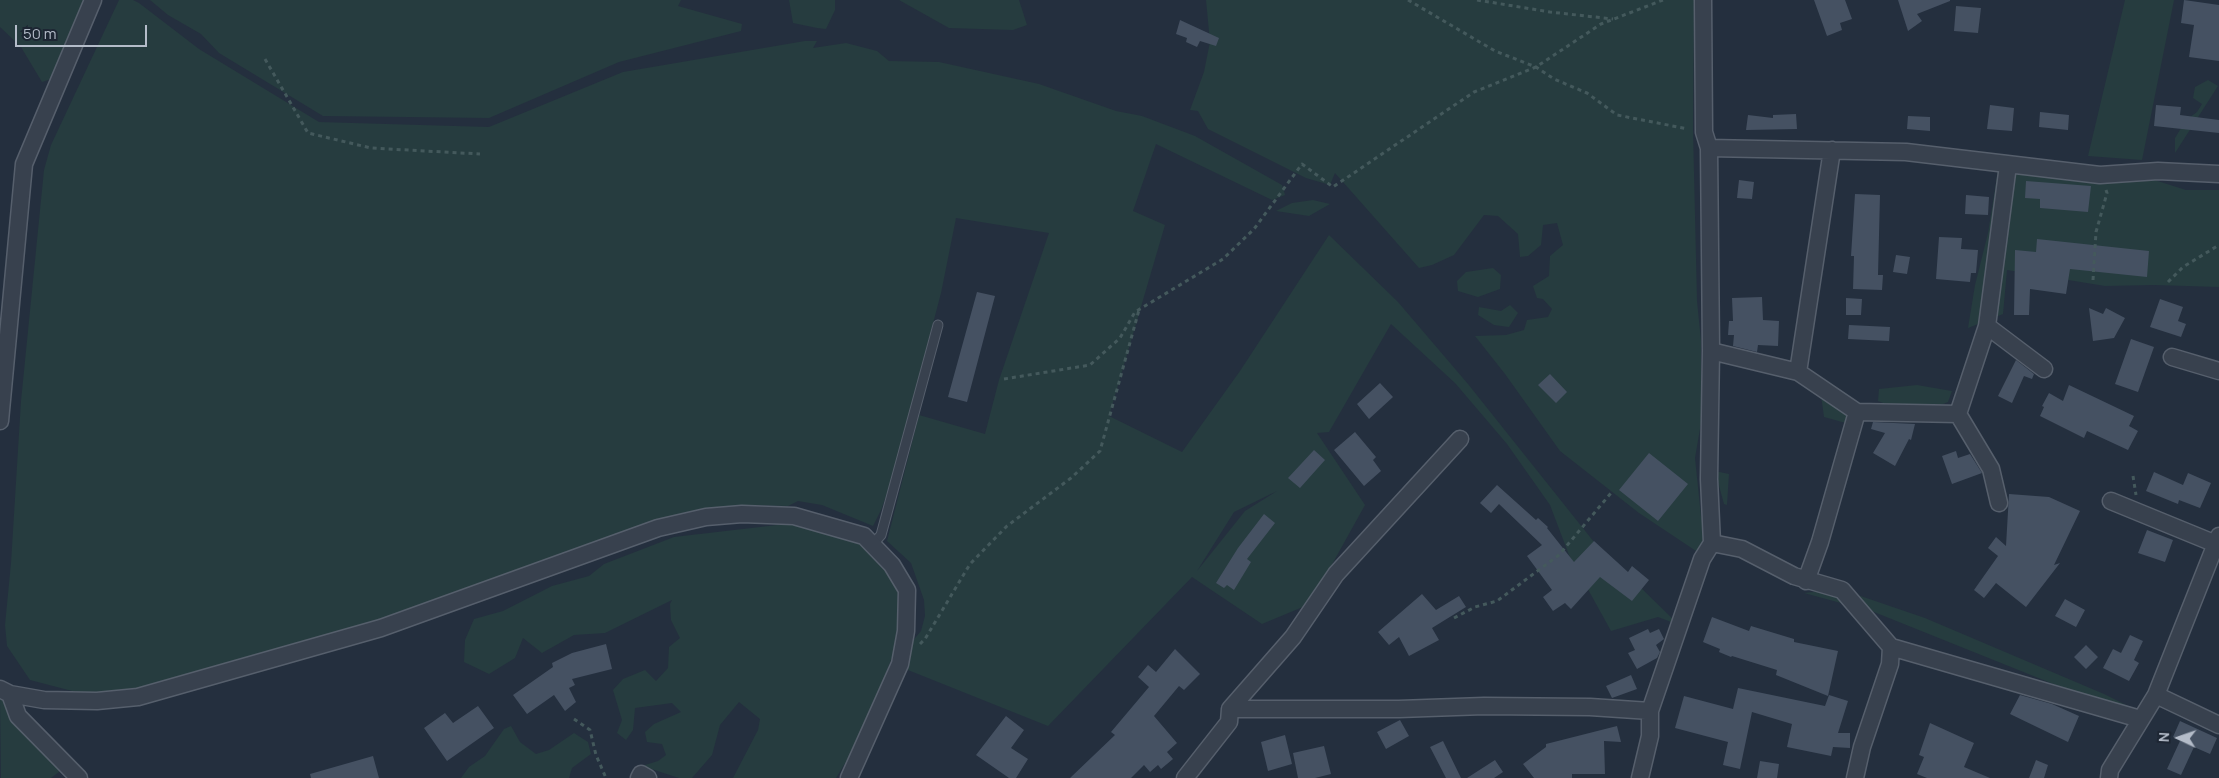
<!DOCTYPE html>
<html>
<head>
<meta charset="utf-8">
<style>
	body { margin:0 }
	#map { position:relative; width:2219px; height:778px; overflow:hidden; background:#242f3e; font-family:Manrope,sans-serif }
	canvas { display:block }
	.north { position:absolute; left:2154px; top:713px; width:50px; height:50px; -webkit-text-stroke:4px #1d2633; paint-order:stroke; rotate:273deg; font-size:14px; font-weight:700; line-height:20px; text-align:center; color:#b4bcc9 }
	.north::after { content:''; display:block; margin:auto; width:18px; height:22px; background:#b4bcc9; clip-path:polygon(50% 0,100% 100%,50% 72%,0 100%) }
	.scale { position:absolute; left:15px; top:25px; width:132px; height:22px; box-sizing:border-box; border:2px solid #b4bcc9; border-top:0; padding-left:6px; font-size:15px; line-height:18px; white-space:nowrap; color:#b4bcc9; -webkit-text-stroke:4px #1d2633; paint-order:stroke }
</style>
</head>
<body>
<div id="map">
<canvas width="2219" height="778"></canvas>
<div class="north">N</div>
<div class="scale">50 m</div>
</div>
<script>
const ctx = document.querySelector('canvas').getContext('2d');
ctx.lineJoin = 'round';
function fillPath(path, color) {
  ctx.fillStyle = color;
  ctx.fill(path, 'evenodd');
}
function toPath(rows) {
  const path = new Path2D();
  for (const r of rows) {
    path.moveTo(r[0], r[1]);
    for (let i = 2; i < r.length; i += 2) path.lineTo(r[i], r[i + 1]);
  }
  return path;
}
function strokePath(path, color, width, dash) {
  ctx.strokeStyle = color;
  ctx.lineWidth = width;
  ctx.lineCap = dash ? 'butt' : 'round';
  ctx.setLineDash(dash || []);
  ctx.stroke(path);
}
fillPath(toPath([
	[0,0,99,0,60,76,42,82,21,47,0,27],
	[119,0,133,0,139,3,199,49,319,122,489,127,623,72,805,41,817,41,813,48,846,43,877,51,889,61,939,62,1039,84,1116,111,1142,116,1195,136,1282,185,1285,195,1272,200,1156,144,1133,211,1165,225,1109,416,1182,452,1240,371,1329,235,1398,302,1468,384,1594,542,1679,625,1658,617,1611,631,1569,555,1550,505,1507,444,1455,383,1391,324,1329,432,1317,433,1365,505,1310,604,1262,624,1192,577,1048,726,893,664,921,631,925,616,924,600,911,563,887,541,919,415,985,434,999,380,1049,233,956,218,941,293,892,480,881,510,873,526,822,505,798,501,788,506,741,505,683,515,297,652,116,694,76,692,30,680,7,646,5,625,11,563,21,401,44,170,51,145],
	[1277,491,1245,511,1197,571,1234,512],
	[150,0,681,0,678,6,742,24,741,31,619,62,489,118,323,116,219,53,201,34,168,15],
	[789,0,835,0,835,10,826,29,817,28,793,23],
	[899,0,1019,0,1027,25,1013,30,949,28],
	[1206,0,1694,0,1693,130,1697,301,1701,341,1701,423,1695,458,1701,516,1711,536,1696,551,1639,513,1560,451,1505,374,1475,336,1506,335,1524,330,1527,320,1548,317,1552,309,1543,299,1537,298,1533,286,1549,276,1550,256,1563,245,1557,223,1543,225,1541,245,1528,256,1520,257,1518,234,1498,216,1484,215,1454,255,1432,265,1419,268,1335,173,1330,185,1306,178,1208,129,1198,111,1190,110,1204,72,1210,42],
	[2125,0,2174,0,2142,160,2088,156],
	[2208,80,2218,86,2175,153,2175,138,2186,120,2197,112,2202,104,2193,98,2195,87],
	[1998,170,2148,178,2186,190,2219,190,2219,287,2154,285,2105,286,2007,270,2003,314,1968,328,1975,285,1988,233],
	[1313,200,1330,204,1309,216,1276,211,1292,203],
	[1493,268,1501,275,1500,289,1478,297,1458,291,1457,281,1466,272],
	[1510,305,1518,313,1509,327,1494,325,1478,315,1479,307,1501,311],
	[1917,385,1952,391,1948,402,1927,411,1901,410,1878,401,1879,389],
	[1820,388,1858,409,1853,425,1824,417],
	[1715,471,1729,474,1727,505,1724,504],
	[803,522,869,546,892,571,905,601,894,652,863,734,836,778,733,778,758,730,760,719,739,702,720,725,712,755,692,778,679,778,642,766,658,761,666,755,662,744,647,742,645,732,654,724,681,712,672,703,635,708,633,730,626,740,617,733,622,720,613,690,623,679,645,670,656,681,668,668,669,647,680,638,671,620,670,604,672,600,605,633,574,635,542,653,523,638,515,658,489,674,464,662,465,640,474,619,503,611,552,586,589,576,604,564,674,537],
	[1840,589,1925,618,2104,694,2144,714,2133,716,1874,612,1804,593],
	[3,695,71,763,51,778,1,778,0,697],
	[511,726,520,742,536,754,549,750,574,733,588,742,591,754,572,768,569,778,461,778,469,767,485,756,504,729]
]), '#263c3f');
fillPath(toPath([
	[1814,0,1845,0,1852,19,1840,23,1842,30,1827,36],
	[1898,0,1950,0,1950,1,1917,14,1922,21,1908,31],
	[2184,0,2219,5,2219,61,2189,57,2194,25,2181,23],
	[1956,6,1981,8,1978,33,1954,31],
	[1180,20,1219,38,1216,46,1200,41,1197,47,1186,42,1187,38,1176,34],
	[1990,105,2014,108,2012,131,1987,129],
	[2156,105,2181,107,2180,115,2219,120,2219,133,2154,126],
	[2040,112,2069,115,2068,130,2039,127],
	[1796,114,1797,129,1746,130,1748,115,1773,118,1773,115],
	[1908,116,1930,117,1930,131,1907,129],
	[1739,180,1754,182,1752,199,1737,198],
	[2026,181,2091,186,2088,212,2040,208,2040,199,2025,198],
	[1855,194,1880,195,1878,275,1883,275,1882,290,1853,289,1854,256,1851,256],
	[1966,195,1989,197,1988,215,1965,214],
	[1939,237,1962,238,1961,249,1978,250,1976,273,1971,273,1970,282,1936,279],
	[2037,239,2149,251,2147,277,2070,269,2066,294,2030,289,2029,315,2014,315,2015,250,2036,252],
	[1896,255,1910,257,1907,274,1893,272],
	[977,292,995,296,967,402,948,397],
	[1762,297,1763,320,1779,321,1778,346,1758,345,1757,352,1733,346,1734,335,1728,335,1729,321,1733,321,1732,298],
	[1846,298,1862,299,1861,315,1846,315],
	[2160,299,2183,307,2178,321,2186,324,2181,337,2150,327],
	[2089,308,2103,314,2106,308,2125,318,2114,338,2093,341],
	[1849,325,1890,327,1889,341,1848,339],
	[2131,339,2154,347,2138,392,2115,384],
	[2016,360,2034,374,2032,379,2024,376,2012,403,1998,396],
	[1550,374,1567,392,1556,403,1538,385],
	[1380,383,1393,397,1369,419,1357,404],
	[2069,385,2134,416,2129,426,2138,431,2128,450,2087,431,2084,438,2040,416,2044,407,2042,406,2049,393,2063,401],
	[1873,422,1915,424,1911,440,1909,439,1895,466,1873,453,1885,433,1871,429],
	[1355,432,1376,457,1373,460,1381,471,1364,486,1334,450],
	[1314,450,1325,460,1300,488,1288,478],
	[1956,451,1958,458,1970,454,1982,473,1952,484,1942,456],
	[1649,453,1688,484,1658,521,1619,490],
	[2154,472,2183,485,2188,473,2211,483,2200,508,2179,500,2178,504,2146,491],
	[1497,485,1536,520,1538,518,1548,527,1547,528,1574,562,1594,541,1628,572,1632,566,1649,580,1632,601,1600,577,1571,609,1565,603,1553,611,1543,597,1552,590,1527,556,1542,545,1499,504,1491,513,1480,503],
	[2009,494,2049,497,2080,511,2054,565,2060,563,2026,607,1996,583,1984,598,1974,590,1998,556,1988,548,1996,537,2006,546],
	[1264,514,1275,523,1247,559,1251,562,1234,590,1227,585,1224,588,1216,583,1238,548],
	[2147,530,2173,540,2165,562,2138,553],
	[1422,594,1436,610,1459,596,1466,607,1432,628,1439,640,1409,656,1399,637,1389,645,1378,632],
	[2065,599,2085,610,2076,627,2055,616],
	[1712,617,1749,631,1751,626,1794,639,1794,642,1838,651,1828,696,1776,675,1777,670,1732,656,1731,657,1719,652,1720,649,1703,642],
	[1648,629,1650,633,1659,629,1664,639,1656,645,1660,652,1657,658,1637,669,1628,653,1635,650,1629,638],
	[2130,635,2143,641,2134,660,2139,663,2129,681,2103,668,2113,649,2121,653],
	[606,644,612,669,572,679,575,685,569,688,576,702,565,711,554,695,527,714,513,695,553,667,552,663,572,653],
	[2086,645,2098,657,2086,669,2074,657],
	[1175,649,1200,674,1184,690,1179,686,1154,716,1177,743,1167,752,1173,759,1161,769,1158,765,1150,772,1144,765,1131,778,1070,778,1115,735,1111,732,1149,687,1138,677,1148,665,1156,672],
	[1631,675,1637,689,1612,698,1606,686],
	[1738,688,1825,706,1829,695,1848,701,1838,733,1850,733,1850,748,1833,747,1831,756,1787,747,1792,724,1752,712,1740,769,1723,765,1728,742,1675,728,1684,696,1733,709],
	[2020,695,2052,704,2079,716,2068,742,2010,714],
	[478,706,494,728,447,761,424,728,445,713,453,723],
	[1006,716,1024,730,1011,748,1028,759,1016,778,1009,778,976,755],
	[1400,720,1409,736,1386,749,1377,732],
	[2180,721,2217,738,2210,754,2194,747,2181,775,2167,769,2180,741,2173,737],
	[1930,723,1974,743,1964,767,1990,778,1927,778,1917,774,1924,757,1919,755],
	[1617,726,1621,742,1604,741,1605,774,1572,774,1572,778,1534,778,1523,764,1546,747,1546,744],
	[1285,735,1292,764,1268,771,1261,742],
	[1443,741,1461,778,1446,778,1430,747],
	[1324,746,1331,774,1315,778,1298,778,1293,753],
	[373,756,379,778,311,778,310,774],
	[1495,760,1503,772,1494,778,1467,778],
	[2036,760,2048,765,2044,778,2029,778],
	[1760,761,1779,764,1777,778,1757,778]
]), '#455162');
const service = toPath([
	[872,545,881,535,938,325]
]);
const minor = toPath([
	[1703,0,1704,132,1709,148,1711,351,1709,479,1712,543,1742,549,1794,576,1842,590,1891,647,2140,719],
	[1709,148,1906,152,2100,175,2158,171,2219,174],
	[1987,326,2044,369],
	[1711,351,1798,372,1857,412,1958,414],
	[2172,357,2219,371],
	[1798,372,1832,150],
	[0,421,24,164,93,0],
	[2111,501,2216,544],
	[1999,503,1991,469,1958,414,1987,326,2008,165],
	[1806,581,1820,542,1857,412],
	[0,689,10,694,44,700,97,701,138,697,381,628,658,528,706,517,742,514,794,516,864,536,892,565,907,590,906,631,900,664,849,778],
	[10,694,18,716,79,778],
	[2156,695,2219,725],
	[1230,709,1399,709,1484,706,1590,707,1650,711],
	[639,778,641,774,648,778],
	[1185,778,1229,722,1230,709,1293,637,1336,574,1460,439],
	[1640,778,1650,736,1650,711,1702,559,1712,543],
	[1855,778,1862,747,1890,664,1891,647],
	[2109,778,2110,770,2156,695,2219,536]
]);
strokePath(service, '#565f6c', 11);
strokePath(minor, '#565f6c', 19);
strokePath(toPath([
	[1408,0,1495,51,1536,67,1554,79,1587,93,1617,115,1688,129],
	[1477,0,1550,12,1613,19],
	[265,59,308,133,371,148,480,154],
	[2093,280,2096,232,2107,193,2106,190],
	[2168,282,2183,267,2219,245],
	[1004,379,1090,365,1120,338,1135,312,1223,259,1254,229,1302,164,1333,187,1474,92,1536,67,1601,24,1663,0],
	[2133,476,2136,495],
	[1454,618,1475,607,1497,601,1559,555,1611,493],
	[920,644,925,639,970,564,1007,526,1071,478,1100,451,1139,310],
	[574,719,590,730,596,755,606,778]
]), '#44595c', 3, [4, 4]);
strokePath(service, '#38414e', 9);
strokePath(minor, '#38414e', 16);
</script>
</body>
</html>
